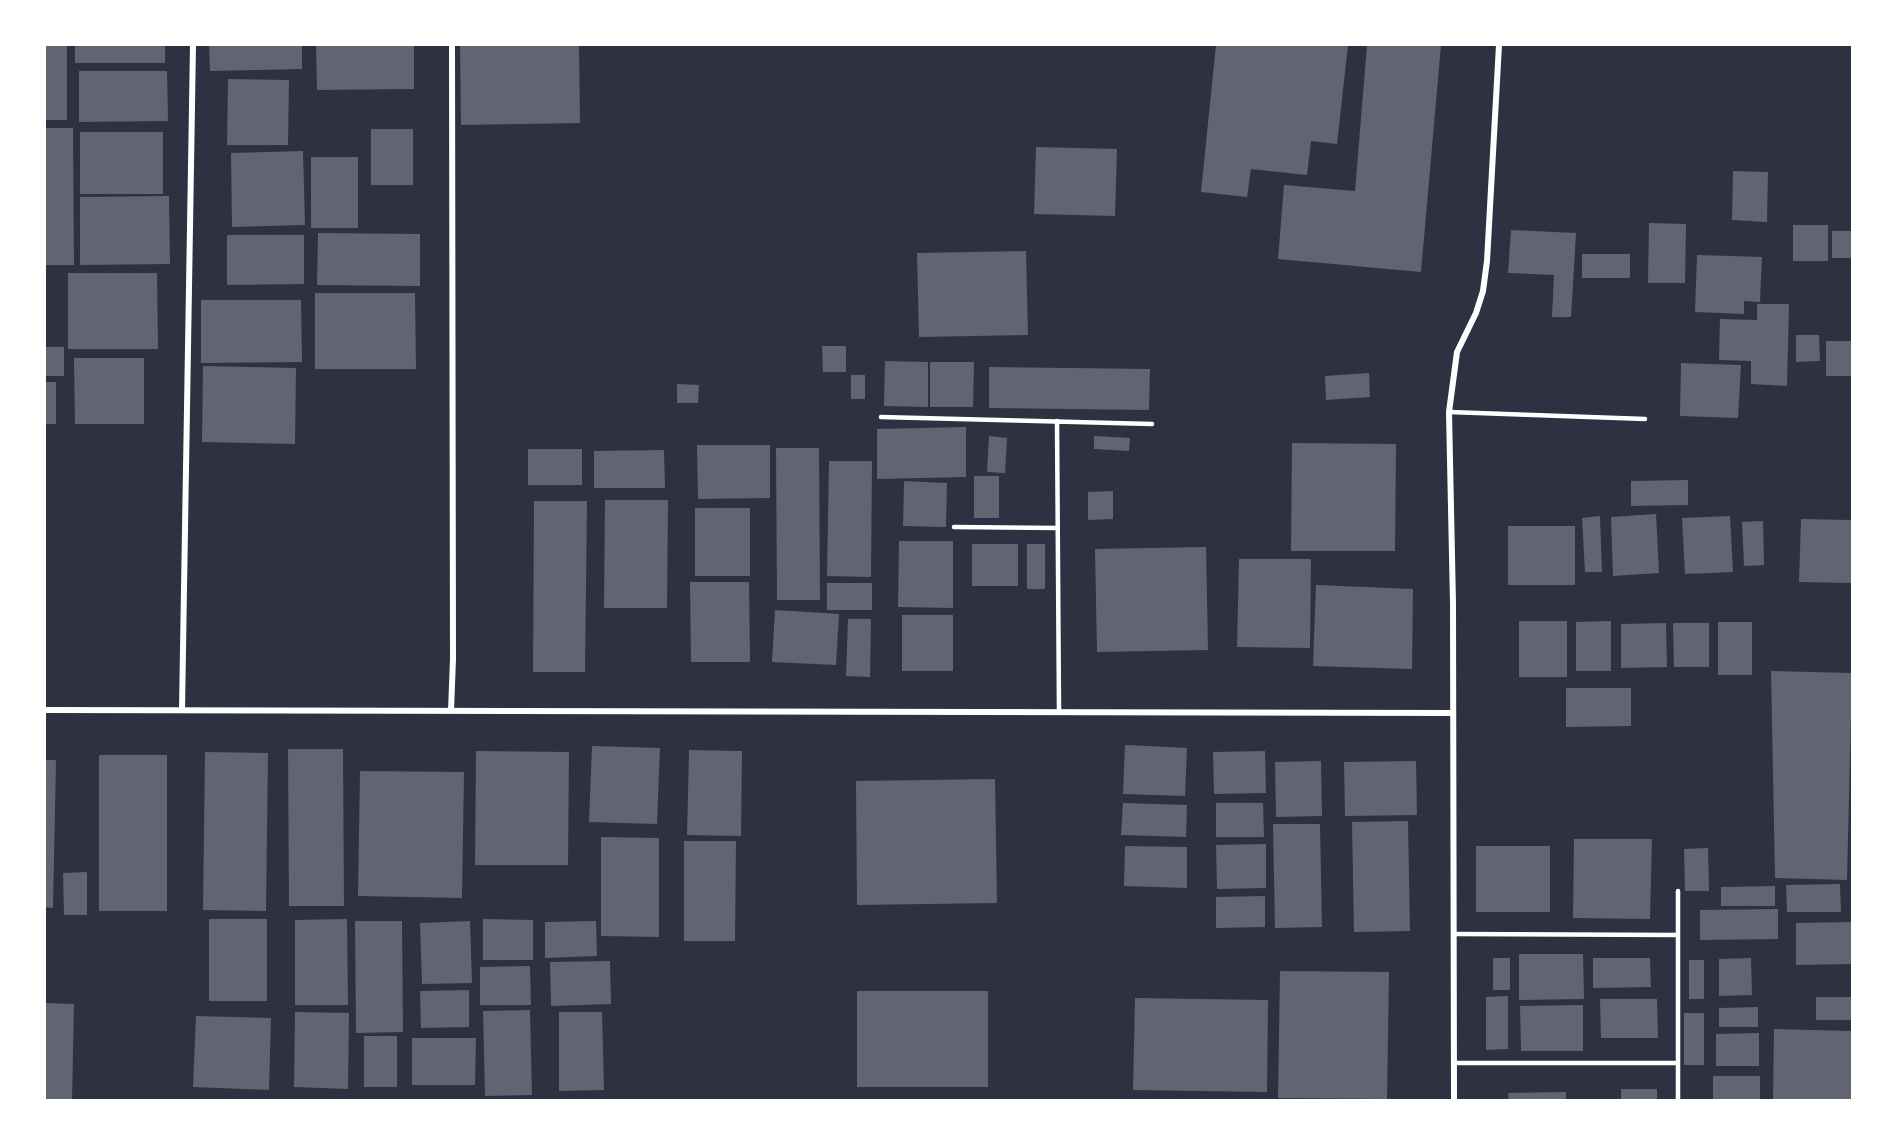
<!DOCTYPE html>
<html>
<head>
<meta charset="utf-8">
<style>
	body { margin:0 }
	#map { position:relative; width:1897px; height:1145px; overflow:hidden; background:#2d3142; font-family:"Times New Roman",serif }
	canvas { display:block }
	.frame { position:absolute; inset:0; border:46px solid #fff; pointer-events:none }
</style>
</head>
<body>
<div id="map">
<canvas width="1897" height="1145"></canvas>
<div class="frame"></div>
</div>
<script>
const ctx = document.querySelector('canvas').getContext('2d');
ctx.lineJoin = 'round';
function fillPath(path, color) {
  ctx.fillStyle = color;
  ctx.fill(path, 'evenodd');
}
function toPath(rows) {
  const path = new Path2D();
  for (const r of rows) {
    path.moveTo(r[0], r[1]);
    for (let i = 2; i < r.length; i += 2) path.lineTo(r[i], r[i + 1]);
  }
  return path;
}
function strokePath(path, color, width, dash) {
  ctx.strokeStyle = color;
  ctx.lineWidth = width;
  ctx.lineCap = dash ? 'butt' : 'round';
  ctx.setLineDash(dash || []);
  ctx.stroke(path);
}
fillPath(toPath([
	[45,45,67,45,67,120,45,120],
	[75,45,165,45,165,63,75,63],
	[209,45,302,45,302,69,210,71],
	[316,45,414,45,414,89,317,90],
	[460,45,579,45,580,123,461,125],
	[1216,45,1348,45,1337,144,1311,141,1307,175,1251,169,1247,197,1201,192],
	[1367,45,1441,45,1421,272,1278,259,1284,185,1355,191],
	[79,71,167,71,168,121,79,122],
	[228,79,289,80,288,145,227,145],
	[45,128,73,128,74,265,45,265],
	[371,129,413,129,413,185,371,185],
	[80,132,163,132,163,194,80,194],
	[1036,147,1117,149,1115,216,1034,214],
	[303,151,305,225,232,227,231,153],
	[311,157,358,157,358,228,311,228],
	[1733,171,1768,172,1767,222,1732,220],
	[169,196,170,264,80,265,80,197],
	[1649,223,1686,224,1685,283,1648,283],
	[1793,225,1828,225,1828,261,1793,261],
	[1511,230,1576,233,1571,317,1552,317,1554,275,1508,273],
	[1832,231,1852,231,1852,258,1832,258],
	[318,233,420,234,420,286,317,285],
	[227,235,304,235,304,284,227,285],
	[1026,251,1028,335,919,337,917,253],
	[1582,254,1630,254,1630,278,1582,278],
	[1697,255,1762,257,1760,302,1744,301,1744,314,1695,312],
	[68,273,157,273,158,349,68,349],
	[315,293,415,293,416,369,315,369],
	[201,300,301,300,302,362,201,363],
	[1757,304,1789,304,1787,386,1751,384,1751,361,1719,360,1720,319,1757,320],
	[1796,335,1819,335,1820,361,1796,362],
	[1826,341,1852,341,1852,376,1826,376],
	[822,346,846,346,846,372,823,372],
	[45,347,64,347,64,376,45,376],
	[74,358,144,358,144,424,75,424],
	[885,361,928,362,928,407,884,406],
	[930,362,974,362,973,407,930,407],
	[1681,363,1741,365,1738,418,1680,416],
	[203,366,296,368,295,444,202,442],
	[989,367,1150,369,1149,410,989,408],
	[1369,373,1370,397,1326,400,1325,376],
	[851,375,865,375,865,399,851,399],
	[45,382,56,382,56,424,45,424],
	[677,384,699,385,698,403,677,403],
	[966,427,966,477,877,479,877,429],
	[989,436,1007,438,1005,473,987,472],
	[1094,436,1130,438,1129,451,1094,449],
	[1292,443,1396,444,1395,551,1291,551],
	[697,445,770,445,770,498,698,499],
	[776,448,819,448,820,600,777,600],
	[528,449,582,449,582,485,528,485],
	[664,450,665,488,594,488,594,451],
	[829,461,872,461,871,577,827,576],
	[974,476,999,476,999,518,974,518],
	[1688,480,1688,505,1631,506,1631,481],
	[904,481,947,483,946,527,903,526],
	[1113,491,1113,519,1088,520,1088,492],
	[605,500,668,500,667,608,604,608],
	[534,501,587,501,585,672,533,672],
	[695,508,750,508,750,576,695,576],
	[1656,514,1659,573,1613,576,1611,517],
	[1600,516,1602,572,1585,572,1582,518],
	[1730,516,1733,572,1685,574,1682,518],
	[1801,519,1852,520,1852,583,1799,582],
	[1763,521,1764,565,1744,566,1742,522],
	[1508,526,1575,526,1575,585,1508,585],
	[899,541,953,541,953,608,898,607],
	[972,544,1018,544,1018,586,972,586],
	[1027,544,1045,544,1045,589,1027,589],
	[1206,547,1208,650,1097,652,1095,549],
	[1239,559,1311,559,1310,648,1237,647],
	[690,582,749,582,750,662,691,662],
	[827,583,872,583,872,610,827,610],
	[1316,585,1413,589,1412,669,1313,666],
	[775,610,839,614,836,665,772,662],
	[902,615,953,615,953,671,902,671],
	[848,619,871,619,870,677,846,676],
	[1519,621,1567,621,1567,677,1519,677],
	[1611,621,1611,671,1576,671,1576,622],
	[1718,622,1752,622,1752,675,1718,675],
	[1666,623,1667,667,1621,668,1621,624],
	[1673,623,1709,623,1709,667,1674,667],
	[1771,671,1852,673,1847,880,1775,878],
	[1566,688,1631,688,1631,726,1566,727],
	[1125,745,1187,748,1185,796,1123,794],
	[592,746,660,748,657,824,589,822],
	[288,749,343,749,344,906,289,906],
	[689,750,742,751,741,836,687,835],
	[476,751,569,752,568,865,475,865],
	[1265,751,1266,793,1214,794,1213,752],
	[205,752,268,753,266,911,203,910],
	[99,755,167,755,167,911,99,911],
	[45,760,56,760,53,908,45,907],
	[1321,761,1322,816,1276,817,1275,762],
	[1416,761,1417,815,1345,816,1344,762],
	[360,771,464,772,462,898,358,896],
	[995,779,997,903,857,905,856,781],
	[1123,803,1187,805,1186,837,1121,835],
	[1216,803,1263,803,1264,837,1216,837],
	[1408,821,1410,931,1354,932,1352,822],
	[1273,824,1320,824,1322,927,1275,928],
	[601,837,659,838,659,937,601,936],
	[1574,839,1652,839,1650,919,1573,918],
	[684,841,736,841,735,941,684,941],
	[1266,844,1266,888,1217,889,1216,845],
	[1125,846,1187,847,1187,888,1124,886],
	[1476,846,1550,846,1550,912,1476,912],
	[1708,848,1709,891,1685,891,1684,849],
	[87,872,87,915,64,915,63,873],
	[1840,884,1841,912,1787,912,1786,885],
	[1775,886,1775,906,1721,906,1721,887],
	[1265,896,1265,927,1216,928,1216,897],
	[1778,909,1778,939,1700,940,1700,910],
	[209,919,267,919,267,1001,209,1001],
	[347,919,348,1005,295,1005,295,920],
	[483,919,533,920,533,960,483,960],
	[355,921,402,921,403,1032,356,1033],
	[470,921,472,983,422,984,420,923],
	[596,921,597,956,545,958,545,922],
	[1852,922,1852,964,1796,965,1796,923],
	[1519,954,1583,954,1584,999,1519,1000],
	[1493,958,1510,958,1510,990,1493,990],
	[1593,958,1650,958,1651,987,1593,988],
	[1751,958,1752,995,1719,996,1719,959],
	[1689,960,1704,960,1704,999,1689,999],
	[610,961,611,1004,551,1006,550,962],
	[530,966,531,1005,480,1005,480,967],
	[1280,971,1389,972,1387,1099,1278,1098],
	[469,990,469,1027,421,1028,420,991],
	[857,991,988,991,988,1087,857,1087],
	[1508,996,1508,1049,1486,1050,1486,997],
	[1816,997,1852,997,1852,1020,1816,1020],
	[1135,998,1268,1000,1267,1092,1133,1090],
	[1600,999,1657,999,1658,1038,1601,1038],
	[45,1003,74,1004,72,1100,45,1100],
	[1583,1005,1583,1051,1521,1051,1520,1006],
	[1758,1007,1758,1027,1719,1027,1719,1008],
	[530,1010,532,1095,485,1096,483,1011],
	[295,1012,349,1013,348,1089,294,1087],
	[559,1012,602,1012,604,1090,559,1091],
	[1684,1013,1704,1013,1704,1065,1684,1065],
	[196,1016,271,1018,269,1090,193,1087],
	[1774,1029,1852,1031,1852,1100,1773,1100],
	[1759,1033,1759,1066,1716,1066,1716,1034],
	[364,1036,397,1036,397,1087,364,1087],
	[412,1038,476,1038,475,1085,412,1085],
	[1713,1076,1760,1076,1760,1100,1713,1100],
	[1621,1089,1657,1089,1657,1100,1621,1100],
	[1566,1092,1566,1100,1509,1100,1508,1093]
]), '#626471');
strokePath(toPath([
	[1449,412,1645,419],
	[881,417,1152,424],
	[1057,421,1059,712],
	[954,527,1057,528],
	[1455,934,1678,935],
	[1454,1063,1678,1063],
	[1678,1100,1678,891]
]), '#fff', 4.5);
strokePath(toPath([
	[45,710,1452,713],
	[182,710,193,45],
	[451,711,453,659,452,45],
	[1454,1100,1453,604,1449,412,1457,352,1476,313,1483,291,1487,261,1499,45]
]), '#fff', 6);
</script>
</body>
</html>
